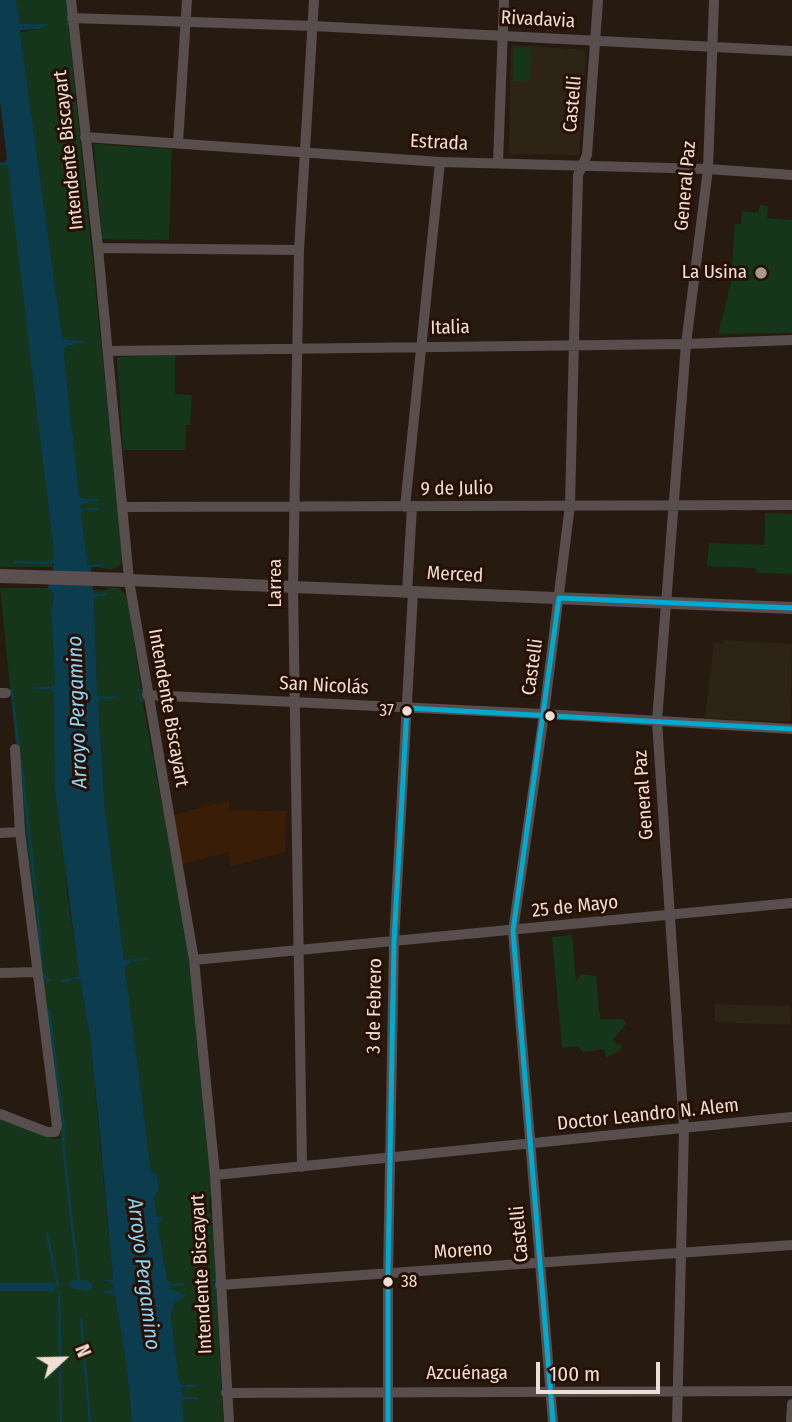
<!DOCTYPE html>
<html>
<head>
<meta charset="utf-8">
<style>
	body { margin:0 }
	#map { position:relative; width:792px; height:1422px; overflow:hidden; background:#271a11; font-family:"Fira Sans Condensed",sans-serif }
	canvas { display:block }
	.north { position:absolute; left:28px; top:1324px; width:70px; height:70px; -webkit-text-stroke:5px #271001; paint-order:stroke; rotate:68deg; font-size:19px; font-weight:700; line-height:28px; text-align:center; color:#efded3 }
	.north::after { content:''; display:block; margin:auto; width:24px; height:32px; background:#efded3; clip-path:polygon(50% 0,100% 100%,50% 72%,0 100%) }
	.scale { position:absolute; left:536px; top:1362px; width:124px; height:32px; box-sizing:border-box; border:4px solid #efded3; border-top:0; padding-left:9px; font-size:21px; line-height:24px; white-space:nowrap; color:#efded3; -webkit-text-stroke:5px #271001; paint-order:stroke }
</style>
</head>
<body>
<div id="map">
<canvas width="792" height="1422"></canvas>
<div class="north">N</div>
<div class="scale">100 m</div>
</div>
<script>
const ctx = document.querySelector('canvas').getContext('2d');
ctx.lineJoin = 'round';
function fillPath(path, color) {
  ctx.fillStyle = color;
  ctx.fill(path, 'evenodd');
}
function toPath(rows) {
  const path = new Path2D();
  for (const r of rows) {
    path.moveTo(r[0], r[1]);
    for (let i = 2; i < r.length; i += 2) path.lineTo(r[i], r[i + 1]);
  }
  return path;
}
function strokePath(path, color, width, dash) {
  ctx.strokeStyle = color;
  ctx.lineWidth = width;
  ctx.lineCap = dash ? 'butt' : 'round';
  ctx.setLineDash(dash || []);
  ctx.stroke(path);
}
function write(font, color, halo, rows, align = 'center') {
  ctx.font = font + ' "Fira Sans Condensed",sans-serif';
  ctx.lineWidth = 6;
  ctx.setLineDash([]);
  ctx.textBaseline = 'middle';
  ctx.strokeStyle = halo;
  ctx.fillStyle = color;
  for (const [text, x, y, turn = 0] of rows) {
    ctx.save();
    ctx.translate(x, y);
    ctx.rotate((+turn || 0) * Math.PI / 180);
    ctx.textAlign = isNaN(turn) ? turn : align;
    if (halo) ctx.strokeText(text, 0, 0);
    ctx.fillText(text, 0, 0);
    ctx.restore();
  }
}
fillPath(toPath([
	[229,800,229,810,286,811,285,852,230,867,229,852,181,864,172,815]
]), '#391d07');
fillPath(toPath([
	[513,45,586,50,579,155,509,154,511,47],
	[724,640,792,644,790,722,705,718,714,643,723,644],
	[715,1004,791,1006,790,1025,715,1022]
]), '#2e2415');
fillPath(toPath([
	[16,0,66,0,123,557,119,566,110,570,88,564,81,512,88,510,88,508,80,509,80,505,88,499,80,497,79,492,64,355,65,347,71,346,71,339,64,339,62,336,20,32,39,29,36,24,27,26,19,23],
	[513,48,531,49,530,81,513,81],
	[94,144,172,149,169,240,102,239],
	[0,165,5,165,8,168,17,234,54,555,53,559,48,562,52,563,53,567,0,567],
	[760,205,768,206,767,218,792,220,792,333,718,334,731,282,735,224,741,224,742,211,758,213],
	[175,355,175,394,192,395,190,425,186,425,185,450,123,450,117,357],
	[765,513,792,514,792,574,756,573,756,568,707,566,709,543,764,545],
	[108,587,119,588,128,598,143,703,152,753,155,757,154,762,161,799,169,832,172,860,175,866,174,875,177,880,192,972,212,1194,209,1198,209,1212,213,1215,223,1422,184,1422,182,1413,182,1403,186,1397,183,1396,181,1388,186,1386,180,1384,179,1381,171,1314,174,1304,180,1300,169,1289,171,1284,167,1280,158,1224,163,1218,157,1217,154,1198,159,1190,157,1174,151,1172,125,965,135,961,124,959,105,809,98,702,104,697,98,696,97,691,94,597,100,596,93,594,92,590,107,590],
	[0,588,48,588,54,594,51,610,55,684,49,688,54,693,67,890,79,976,70,980,80,980,90,1037,113,1279,102,1282,112,1283,114,1287,114,1290,103,1292,115,1295,127,1370,132,1422,0,1422,0,1118,55,1139,60,1138,61,1128,24,827],
	[572,935,576,981,581,974,596,976,600,1019,619,1019,625,1021,626,1024,613,1039,614,1042,622,1046,620,1050,606,1058,604,1049,583,1052,578,1046,562,1048,552,937]
]), '#15361b');
fillPath(toPath([
	[0,0,16,0,20,24,42,24,42,27,39,29,21,30,20,32,62,336,64,339,76,340,76,344,65,347,64,355,79,492,80,497,88,499,89,502,80,505,80,509,88,508,81,513,88,564,91,565,93,594,100,594,100,596,94,598,97,691,98,695,104,697,98,702,105,809,124,959,135,960,125,966,151,1171,157,1174,159,1190,154,1198,157,1217,162,1217,163,1219,158,1224,167,1280,171,1283,169,1289,180,1292,182,1298,174,1304,171,1314,179,1381,181,1384,186,1386,181,1388,183,1396,186,1397,182,1403,184,1422,132,1422,127,1370,115,1295,102,1292,112,1290,114,1287,112,1283,101,1281,113,1279,100,1136,90,1037,80,980,70,979,79,976,55,788,54,693,49,688,55,684,51,610,54,594,48,588,54,564,48,562,53,559,54,555,8,168,5,165,0,165,0,163,6,162,7,158,0,102]
]), '#0c3d4e');
strokePath(toPath([
	[66,24,68,24],
	[42,26,46,25],
	[76,342,84,342],
	[89,500,97,500],
	[88,509,98,509],
	[15,562,48,563],
	[91,566,104,565],
	[100,595,106,594],
	[34,688,49,688],
	[12,690,13,699],
	[138,690,142,691],
	[104,698,116,697],
	[139,698,143,700],
	[13,702,19,747],
	[21,761,29,830],
	[29,832,36,895],
	[37,901,42,968],
	[135,960,147,959],
	[44,974,47,980,50,980],
	[62,981,70,980],
	[49,1011,64,1129,63,1142],
	[63,1145,79,1284],
	[47,1233,58,1286],
	[213,1280,215,1280],
	[84,1284,88,1283],
	[171,1285,183,1284],
	[214,1289,215,1289],
	[59,1291,61,1422],
	[181,1296,185,1295],
	[81,1320,90,1422],
	[186,1386,196,1386],
	[186,1398,197,1398]
]), '#0c3d4e', 2.5);
strokePath(toPath([
	[74,1284,88,1286],
	[0,1287,51,1287]
]), '#0c3d4e', 9);
strokePath(toPath([
	[71,0,98,248,129,580,194,960,215,1175,229,1422],
	[72,18,313,26,792,51],
	[85,137,440,162,708,169,792,175],
	[178,143,187,0],
	[498,163,504,0],
	[98,248,299,250],
	[108,351,686,344,792,340],
	[123,507,792,505],
	[405,507,440,162],
	[407,592,412,507],
	[0,693,6,693],
	[147,695,544,714,792,729],
	[0,833,20,832],
	[194,960,792,903],
	[0,973,36,972],
	[0,1114,47,1132,55,1132,57,1126,20,832,15,749],
	[302,1167,293,587,299,250,314,0],
	[215,1175,792,1117],
	[220,1285,792,1245],
	[226,1393,792,1391],
	[388,1422,388,1274,394,942,413,592],
	[553,1422,513,931,544,714,570,505,578,175,587,155,598,0],
	[677,1422,684,1128,657,721,686,344,708,169,714,0],
	[791,1422,792,1404]
]), '#594e4e', 10);
strokePath(toPath([
	[129,580,792,608]
]), '#594e4e', 12);
strokePath(toPath([
	[0,576,129,580]
]), '#5b4f50', 14);
strokePath(toPath([
	[388,1422,388,1274,394,942,407,708,792,729],
	[553,1422,513,931,559,598,792,608]
]), '#00a9ce', 5);
for (const [x, y, r, color] of [
	[761,273,7,"#a9998f"],
	[407,711,6,"#efded3"],
	[550,716,6,"#efded3"],
	[388,1282,6,"#efded3"]
]) {
  const dot = new Path2D();
  dot.arc(x, y, r, 0, 2 * Math.PI);
  ctx.fillStyle = color;
  ctx.fill(dot);
  strokePath(dot, '#271001', 2.5);
}
write('17px', '#efded3', '#271001', [
	["37",394,711],
	["38",401,1282,"left"]
], 'right');
write('19px', '#efded3', '#271001', [
	["Rivadavia",538,20,3],
	["Castelli",573,104,-85],
	["Estrada",439,143,3],
	["Intendente Biscayart",69,150,-96],
	["General Paz",686,186,-85],
	["Italia",450,328,-1],
	["9 de Julio",457,489,-1],
	["Merced",455,575,3],
	["Larrea",276,583,-90],
	["Castelli",533,667,-82],
	["San Nicolás",324,686,3],
	["Intendente Biscayart",168,708,80],
	["General Paz",644,795,-94],
	["25 de Mayo",575,907,-6],
	["3 de Febrero",375,1006,-89],
	["Doctor Leandro N. Alem",648,1115,-6],
	["Castelli",520,1234,-95],
	["Moreno",463,1251,-4],
	["Intendente Biscayart",202,1274,-93],
	["Azcuénaga",467,1374]
]);
write('19px', '#efded3', '#271001', [
	["La Usina",747,273]
], 'right');
write('italic 21px', '#8ad5f6', '#271001', [
	["Arroyo Pergamino",78,712,-92],
	["Arroyo Pergamino",143,1274,83]
]);
</script>
</body>
</html>
